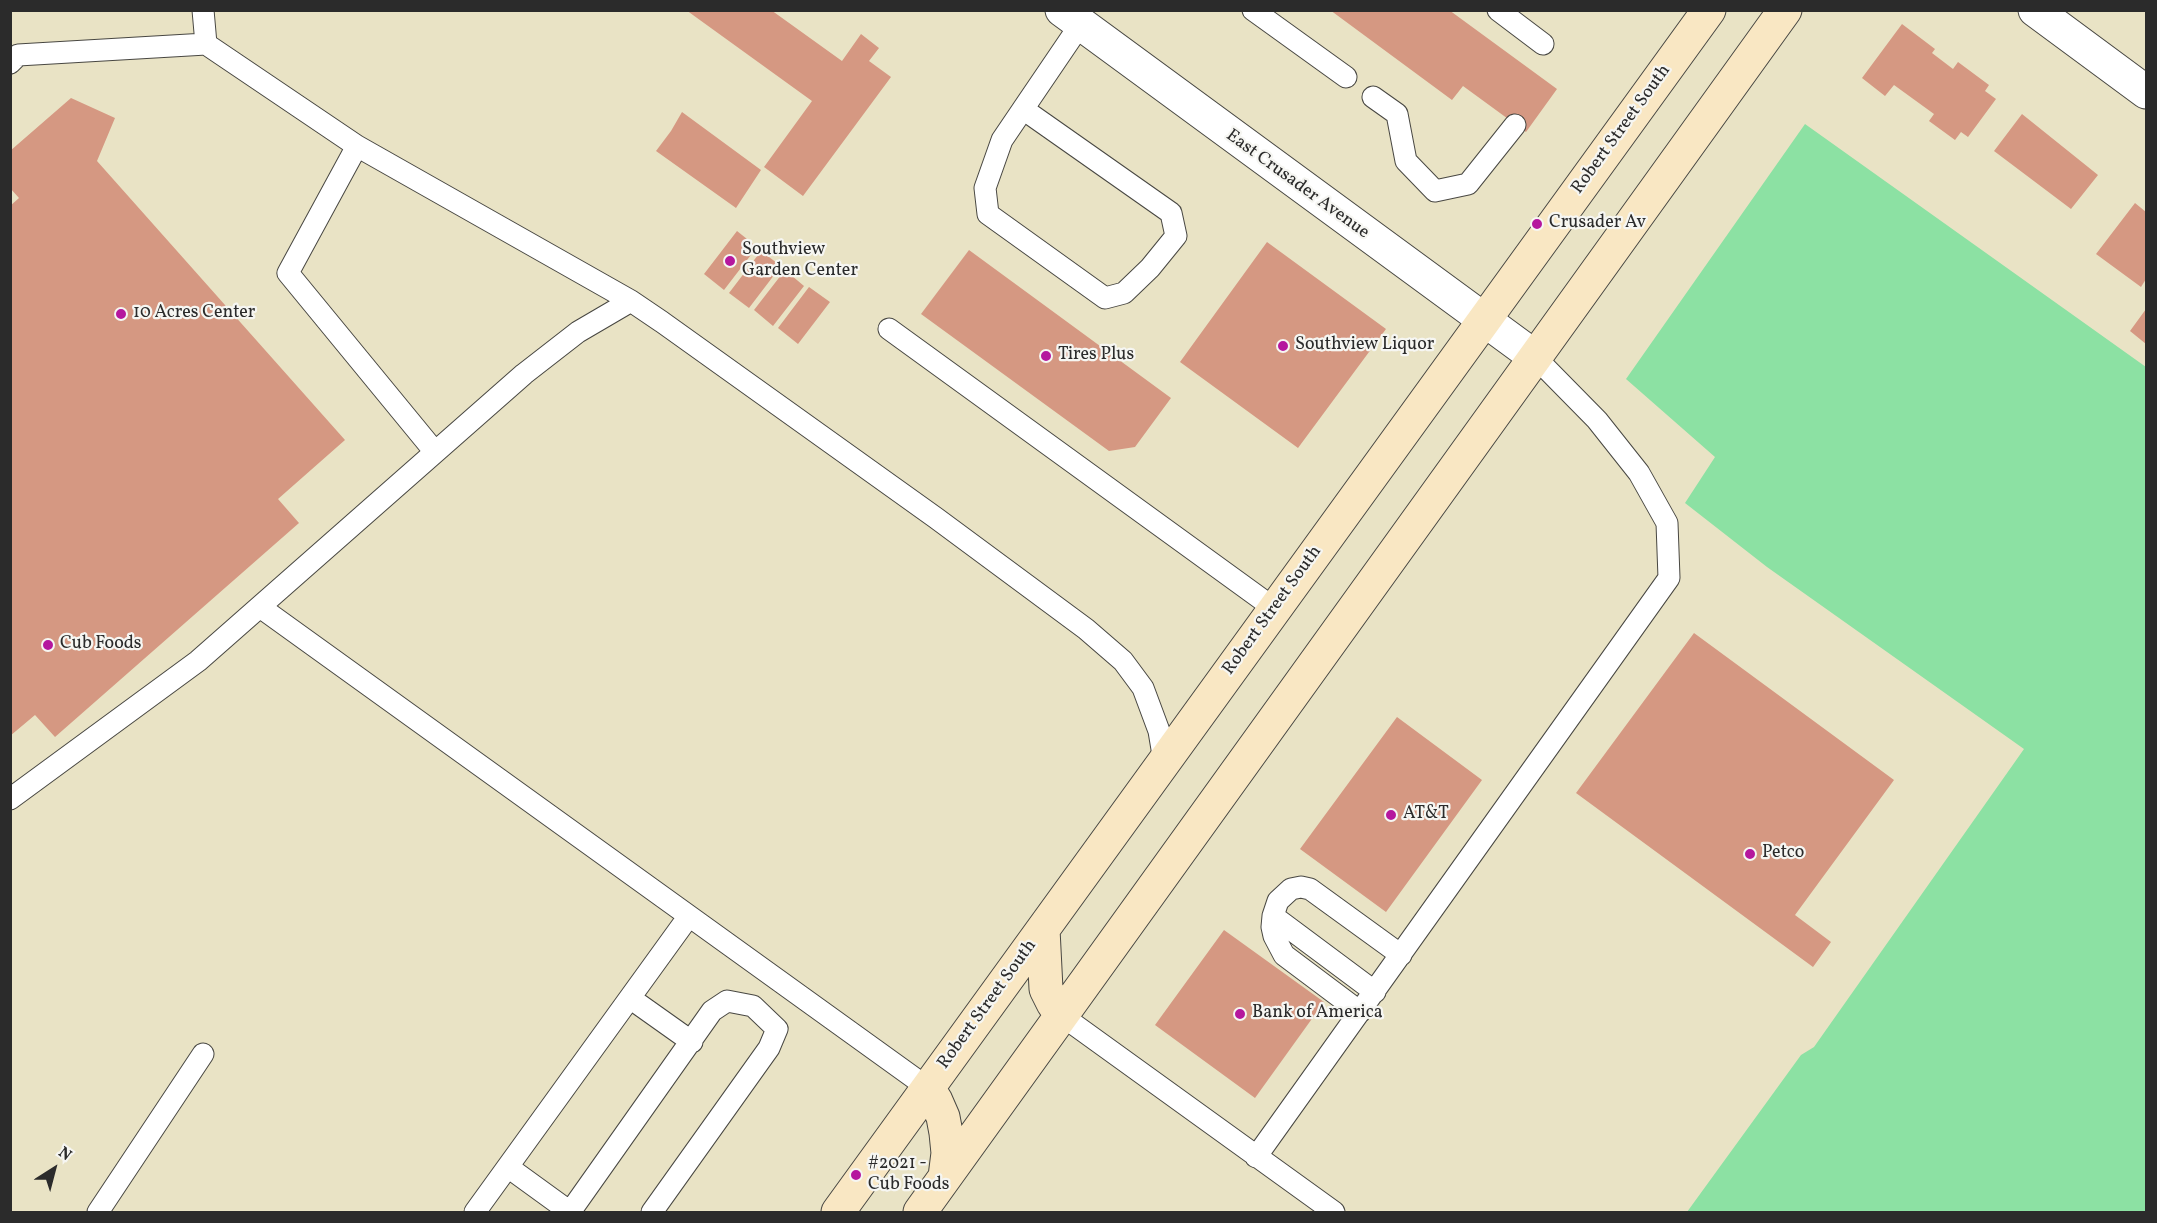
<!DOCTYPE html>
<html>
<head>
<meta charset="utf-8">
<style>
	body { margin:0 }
	#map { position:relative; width:2157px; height:1223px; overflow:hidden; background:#e9e3c5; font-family:Vollkorn,serif }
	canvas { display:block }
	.frame { position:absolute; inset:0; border:12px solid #2b2b2b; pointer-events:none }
	.north { position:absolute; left:24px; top:1139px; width:60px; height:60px; -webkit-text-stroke:4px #f6f6f2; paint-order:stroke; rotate:36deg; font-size:16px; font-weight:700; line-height:24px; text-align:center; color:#2b2b2b }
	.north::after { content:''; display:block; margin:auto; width:21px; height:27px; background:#2b2b2b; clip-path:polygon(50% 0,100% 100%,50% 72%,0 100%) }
</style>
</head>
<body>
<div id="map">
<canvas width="2157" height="1223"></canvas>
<div class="frame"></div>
<div class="north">N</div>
</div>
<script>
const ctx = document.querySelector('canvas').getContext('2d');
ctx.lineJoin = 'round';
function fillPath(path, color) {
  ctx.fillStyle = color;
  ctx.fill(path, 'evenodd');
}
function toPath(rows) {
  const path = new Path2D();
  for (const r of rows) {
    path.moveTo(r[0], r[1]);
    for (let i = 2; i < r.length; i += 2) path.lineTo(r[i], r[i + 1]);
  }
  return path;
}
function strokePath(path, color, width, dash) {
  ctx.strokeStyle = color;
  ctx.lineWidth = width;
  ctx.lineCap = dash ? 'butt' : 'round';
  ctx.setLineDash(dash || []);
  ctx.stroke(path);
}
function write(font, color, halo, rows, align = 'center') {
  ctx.font = font + ' Vollkorn,serif';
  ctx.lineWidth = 4.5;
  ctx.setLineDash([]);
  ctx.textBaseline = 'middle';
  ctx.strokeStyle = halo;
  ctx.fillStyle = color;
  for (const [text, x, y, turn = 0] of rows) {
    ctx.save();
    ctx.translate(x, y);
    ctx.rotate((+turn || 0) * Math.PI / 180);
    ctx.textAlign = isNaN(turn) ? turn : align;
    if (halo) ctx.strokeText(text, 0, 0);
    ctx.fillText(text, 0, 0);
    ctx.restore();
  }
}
fillPath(toPath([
	[1805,124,2146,367,2146,1212,1687,1212,1801,1055,1814,1047,2024,749,1767,567,1685,503,1715,457,1626,379]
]), '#8ce1a3');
fillPath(toPath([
	[686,10,771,10,842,61,861,34,879,48,869,61,891,77,803,196,764,167,812,101],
	[1330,10,1449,10,1557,89,1526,132,1463,86,1452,100],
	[1902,24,1935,49,1932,53,1953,69,1958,62,1989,85,1985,91,1996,99,1968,137,1961,132,1955,140,1929,121,1934,114,1894,85,1885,96,1862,78],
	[71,98,115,118,97,161,345,440,278,499,299,523,55,737,35,715,10,736,10,206,19,198,10,188,10,151],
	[682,112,761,170,736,208,656,151,671,131],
	[2022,114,2098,175,2071,209,1994,151],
	[2135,203,2146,212,2146,279,2141,287,2096,254],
	[737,231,757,247,724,290,704,274],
	[1267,242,1386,329,1298,448,1180,362],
	[969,250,1171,398,1135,447,1109,451,921,314],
	[761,251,781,266,749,308,729,293],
	[785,270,804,286,773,326,754,310],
	[809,287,830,302,798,344,778,328],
	[2146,309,2146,344,2130,331],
	[1694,633,1894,780,1795,915,1831,942,1813,967,1576,793],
	[1397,717,1482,780,1386,912,1300,849],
	[1224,930,1324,1002,1255,1098,1155,1025]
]), '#d59882');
const service = toPath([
	[203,10,206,44,357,146,631,301,662,322,936,518,1086,629,1123,661,1143,688,1159,731,1164,761],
	[1253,10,1346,77],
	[1498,10,1543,44],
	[10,63,18,55,206,44],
	[1373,97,1397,114,1406,161,1435,191,1468,184,1515,125],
	[1023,109,1171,213,1176,236,1150,268,1124,293,1105,298,988,214,985,188,1002,140,1023,109,1080,25],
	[357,146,288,273,435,452],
	[889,329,1275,609],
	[260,607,928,1088],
	[10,799,198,661,524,374,578,332,631,301],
	[1273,916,1375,992],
	[630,998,692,1042],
	[1360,1012,1284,955,1274,936,1272,927,1273,916,1278,901,1291,889,1301,887,1310,889,1401,955],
	[1061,1015,1334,1212],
	[1256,1157,1669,578,1667,523,1639,473,1597,420,1535,357],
	[508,1167,570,1212,712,1011,727,1001,753,1006,777,1029,769,1048,652,1212],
	[98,1212,203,1054],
	[475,1212,689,916]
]);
const minor = toPath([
	[1062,10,1535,357],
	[2035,10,2146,92]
]);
const secondary = toPath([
	[1043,929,1046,989,1053,1003,1061,1015],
	[928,1088,936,1101,943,1117,946,1133,948,1153,945,1177],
	[838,1212,1709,10],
	[920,1212,1785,10]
]);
strokePath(service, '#484742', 23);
strokePath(minor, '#484742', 35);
strokePath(secondary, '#484742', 35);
strokePath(service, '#fff', 21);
strokePath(minor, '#fff', 33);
strokePath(secondary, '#f9e7c3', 33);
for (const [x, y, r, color] of [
	[1537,224,6,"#b5179e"],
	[730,261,6,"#b5179e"],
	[121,314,6,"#b5179e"],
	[1283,346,6,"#b5179e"],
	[1046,356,6,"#b5179e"],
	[48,645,6,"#b5179e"],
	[1391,815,6,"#b5179e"],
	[1750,854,6,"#b5179e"],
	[1240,1014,6,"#b5179e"],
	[856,1175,6,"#b5179e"]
]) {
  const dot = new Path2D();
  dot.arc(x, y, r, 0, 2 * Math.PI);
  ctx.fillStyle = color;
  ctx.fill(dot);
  strokePath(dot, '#f6f6f2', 2);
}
write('18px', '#2b2b2b', '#f6f6f2', [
	["Robert Street South",1622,130,-54],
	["East Crusader Avenue",1297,185,36],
	["Robert Street South",1273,611,-54],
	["Robert Street South",988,1005,-54]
]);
write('18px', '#2b2b2b', '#f6f6f2', [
	["Crusader Av",1549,224],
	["Southview",742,251],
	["Garden Center",742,272],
	["10 Acres Center",133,314],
	["Southview Liquor",1295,346],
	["Tires Plus",1058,356],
	["Cub Foods",60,645],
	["AT&T",1403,815],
	["Petco",1762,854],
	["Bank of America",1252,1014],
	["#2021 -",868,1165],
	["Cub Foods",868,1186]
], 'left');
</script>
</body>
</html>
